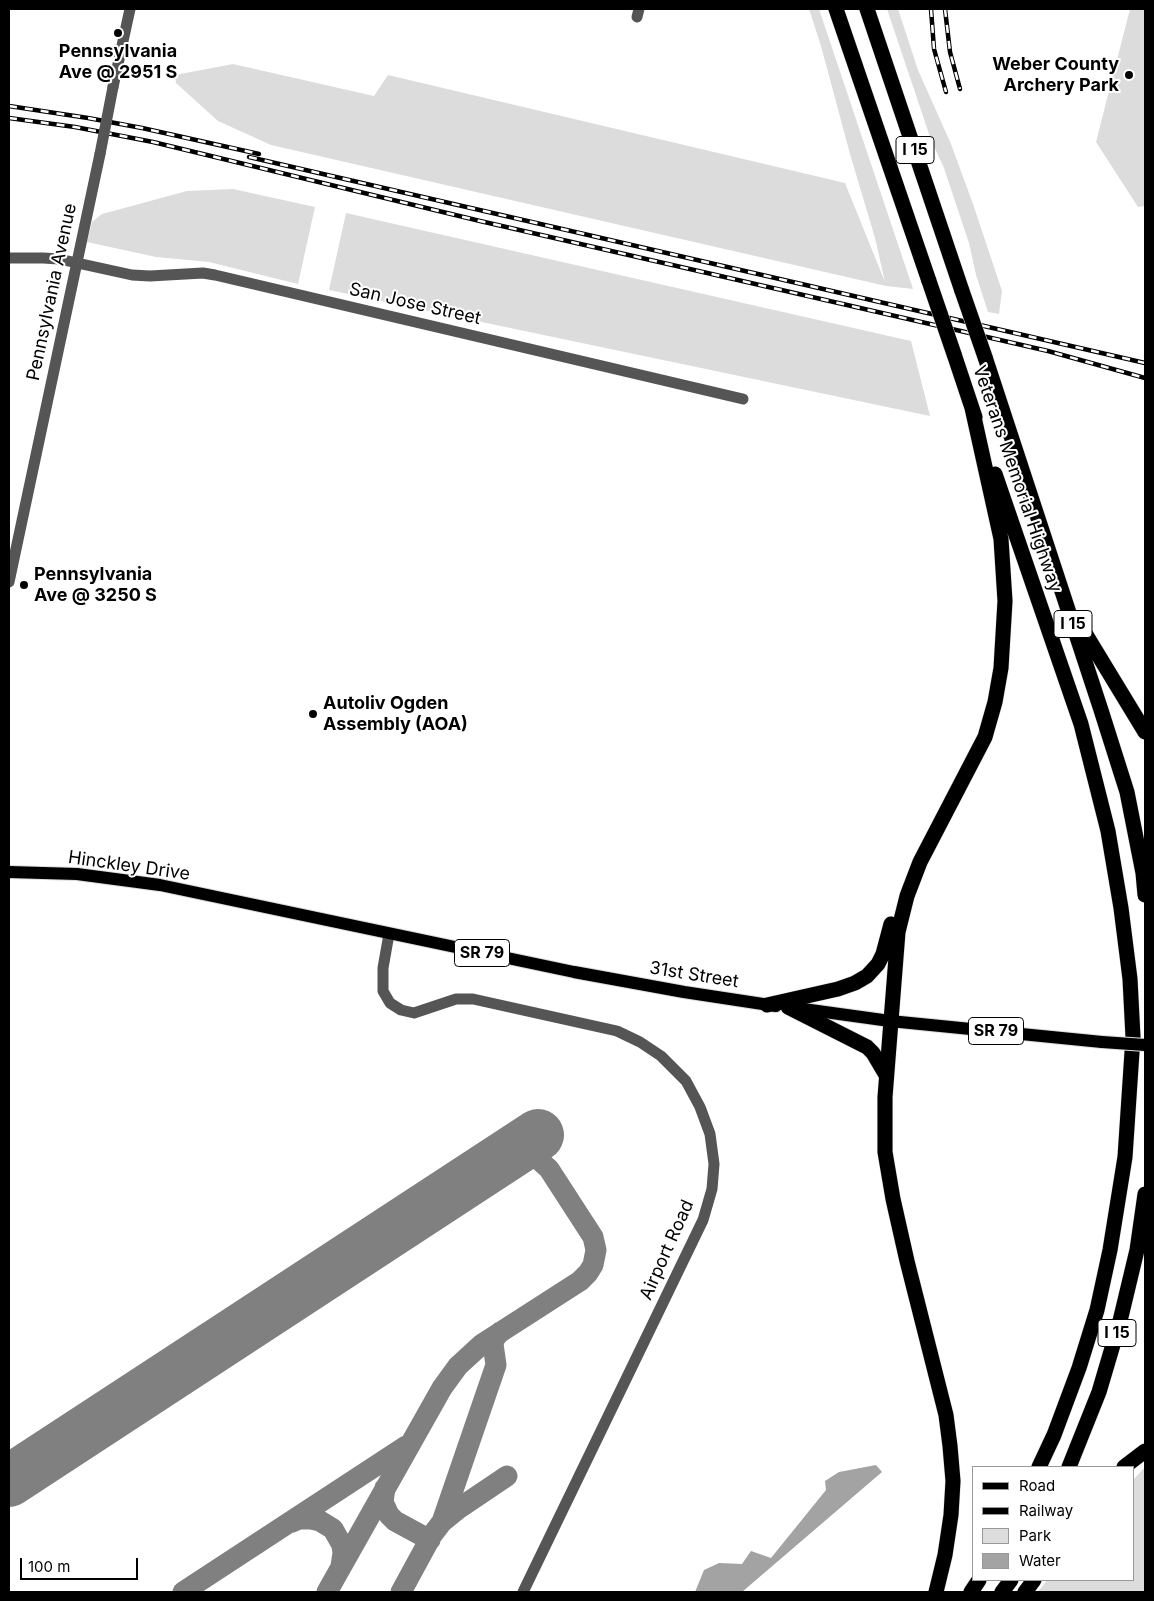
<!DOCTYPE html>
<html>
<head>
<meta charset="utf-8">
<style>
	body { margin:0 }
	#map { position:relative; width:1154px; height:1601px; overflow:hidden; background:#fff; font-family:Inter,sans-serif }
	canvas { display:block }
	.frame { position:absolute; inset:0; border:10px solid #000; pointer-events:none }
	.legend { position:absolute; left:972px; top:1466px; width:162px; height:115px; box-sizing:border-box; background:#fff; border:1px solid #999; margin:0; padding:6px 9px; list-style:none; font-size:15px; color:#000 }
	.legend li { display:flex; align-items:center; gap:10px; height:25px }
	.legend b { width:25px; border:1px solid #999 }
	.scale { position:absolute; left:20px; top:1558px; width:118px; height:22px; box-sizing:border-box; border:2px solid #000; border-top:0; padding-left:6px; font-size:15px; line-height:18px; white-space:nowrap; color:#000; -webkit-text-stroke:4px #fff; paint-order:stroke }
</style>
</head>
<body>
<div id="map">
<canvas width="1154" height="1601"></canvas>
<div class="frame"></div>
<ul class="legend">
<li><b style="height:6px;background:#000"></b>Road</li>
<li><b style="height:6px;background:#000"></b>Railway</li>
<li><b style="height:14px;background:#dcdcdc"></b>Park</li>
<li><b style="height:14px;background:#a3a3a3"></b>Water</li>
</ul>
<div class="scale">100 m</div>
</div>
<script>
const ctx = document.querySelector('canvas').getContext('2d');
ctx.lineJoin = 'round';
function fillPath(path, color) {
  ctx.fillStyle = color;
  ctx.fill(path, 'evenodd');
}
function toPath(rows) {
  const path = new Path2D();
  for (const r of rows) {
    path.moveTo(r[0], r[1]);
    for (let i = 2; i < r.length; i += 2) path.lineTo(r[i], r[i + 1]);
  }
  return path;
}
function strokePath(path, color, width, dash) {
  ctx.strokeStyle = color;
  ctx.lineWidth = width;
  ctx.lineCap = dash ? 'butt' : 'round';
  ctx.setLineDash(dash || []);
  ctx.stroke(path);
}
function write(font, color, halo, rows, align = 'center') {
  ctx.font = font + ' Inter,sans-serif';
  ctx.lineWidth = 4;
  ctx.setLineDash([]);
  ctx.textBaseline = 'middle';
  ctx.strokeStyle = halo;
  ctx.fillStyle = color;
  for (const [text, x, y, turn = 0] of rows) {
    ctx.save();
    ctx.translate(x, y);
    ctx.rotate((+turn || 0) * Math.PI / 180);
    ctx.textAlign = isNaN(turn) ? turn : align;
    if (halo) ctx.strokeText(text, 0, 0);
    ctx.fillText(text, 0, 0);
    ctx.restore();
  }
}
fillPath(toPath([
	[809,9,819,9,913,289,886,286,271,145,218,121,176,83,175,75,233,64,374,96,388,75,845,183,885,282,875,238,850,154,821,46],
	[887,9,898,9,918,70,951,144,973,204,1002,291,999,314,988,312,976,275,969,243,944,168,931,140],
	[1130,9,1145,9,1145,206,1138,207,1096,142],
	[233,189,315,207,298,284,209,262,156,257,87,242,92,222,102,214,187,191],
	[346,213,911,341,930,416,329,290],
	[1145,1467,1145,1592,1038,1592,1047,1580,1133,1580,1133,1480]
]), '#dcdcdc');
fillPath(toPath([
	[876,1465,882,1472,742,1592,695,1592,704,1570,719,1563,742,1564,751,1551,771,1558,826,1490,825,1481,839,1472]
]), '#a3a3a3');
strokePath(toPath([
	[385,1488,383,1502,389,1515,395,1521,430,1540],
	[292,1522,299,1519,311,1519,320,1521,333,1529,342,1545,343,1553,341,1566],
	[442,1522,496,1365,493,1344,495,1338,500,1332],
	[183,1592,406,1446],
	[327,1592,442,1388,458,1366,482,1344,580,1281,588,1273,593,1265,596,1250,593,1237,549,1169,539,1160,526,1155,514,1156,499,1161],
	[401,1592,432,1535,442,1522,458,1509,507,1476]
]), '#808080', 21);
strokePath(toPath([
	[9,1481,538,1135]
]), '#808080', 52);
const major = toPath([
	[9,872,77,874,160,885,574,972,684,992,776,1006],
	[796,1008,890,1021,1102,1042]
]);
const highway = toPath([
	[836,9,929,281],
	[867,9,962,291],
	[954,354,975,417],
	[985,357,1101,710,1127,792,1143,873,1145,895],
	[995,474,1081,724,1108,831,1121,908,1130,979,1133,1037,1125,1157,1110,1250,1097,1310,1079,1368,1054,1435,1039,1467],
	[1080,625,1145,732],
	[767,1005,838,989,855,983,867,976,878,964,883,954,891,924],
	[788,1007,867,1047,873,1053,886,1075],
	[1069,1467,1099,1392,1120,1321,1137,1250,1145,1194],
	[1124,1467,1145,1451],
	[936,1592,945,1555,951,1515,953,1481,950,1446,946,1415,907,1261,893,1199,885,1152,885,1097,898,932,907,896,920,862,985,737,995,702,1001,668,1005,601,1001,539,972,408],
	[971,1592,979,1580],
	[1002,1592,1011,1580],
	[1025,1592,1034,1580]
]);
strokePath(major, '#dbdbdb', 14);
strokePath(highway, '#dbdbdb', 16);
strokePath(toPath([
	[637,17,639,9],
	[113,87,130,9],
	[9,258,43,258,59,259,132,275,150,276,203,273,215,275,743,399],
	[9,582,100,154],
	[389,934,383,968,383,991,390,1003,401,1010,414,1013,456,999,473,999,617,1031,640,1042,661,1056,686,1081,700,1107,710,1134,714,1164,712,1189,703,1220,523,1592]
]), '#555', 11);
strokePath(major, '#000', 12);
strokePath(highway, '#000', 15);
const rail = toPath([
	[931,9,934,49,946,92],
	[945,9,950,52,960,89],
	[9,106,88,118,142,128,259,154],
	[9,118,75,127,153,142,480,221,1048,351,1145,378],
	[249,157,1145,363]
]);
strokePath(rail, '#000', 4.5);
strokePath(rail, '#fff', 2.5, [8]);
const majorBridge = toPath([
	[1102,1042,1145,1045]
]);
const highwayBridge = toPath([
	[929,281,954,354],
	[962,291,985,357]
]);
strokePath(majorBridge, '#dbdbdb', 14, []);
strokePath(highwayBridge, '#dbdbdb', 16, []);
strokePath(toPath([
	[100,154,113,87]
]), '#555', 11);
strokePath(majorBridge, '#000', 12);
strokePath(highwayBridge, '#000', 15);
for (const [x, y, r, color] of [
	[118,33,5,"#000"],
	[1129,75,5,"#000"],
	[24,585,5,"#000"],
	[313,714,5,"#000"]
]) {
  const dot = new Path2D();
  dot.arc(x, y, r, 0, 2 * Math.PI);
  ctx.fillStyle = color;
  ctx.fill(dot);
  strokePath(dot, '#fff', 2);
}
for (const [x, y, w] of [
	[915,150,38],
	[1073,624,38],
	[482,953,55],
	[996,1031,55],
	[1117,1333,38]
]) {
  const box = new Path2D();
  box.roundRect(x - w / 2, y - 13.5, w, 27, 4);
  ctx.fillStyle = '#fff';
  ctx.fill(box);
  strokePath(box, '#000', 1);
}
write('bold 16px', '#000', null, [
	["I 15",915,150],
	["I 15",1073,624],
	["SR 79",482,953],
	["SR 79",996,1031],
	["I 15",1117,1333]
]);
write('bold 18px', '#000', '#fff', [
	["Pennsylvania",118,52,"center"],
	["Ave @ 2951 S",118,73,"center"],
	["Weber County",1119,65,"right"],
	["Archery Park",1119,86,"right"],
	["Pennsylvania",34,575],
	["Ave @ 3250 S",34,596],
	["Autoliv Ogden",323,704],
	["Assembly (AOA)",323,725]
], 'left');
write('18px', '#000', '#fff', [
	["Pennsylvania Avenue",52,292,-78],
	["San Jose Street",415,304,13],
	["Veterans Memorial Highway",1017,479,71],
	["Hinckley Drive",129,866,8],
	["31st Street",694,975,9],
	["Airport Road",667,1250,-66]
]);
</script>
</body>
</html>
